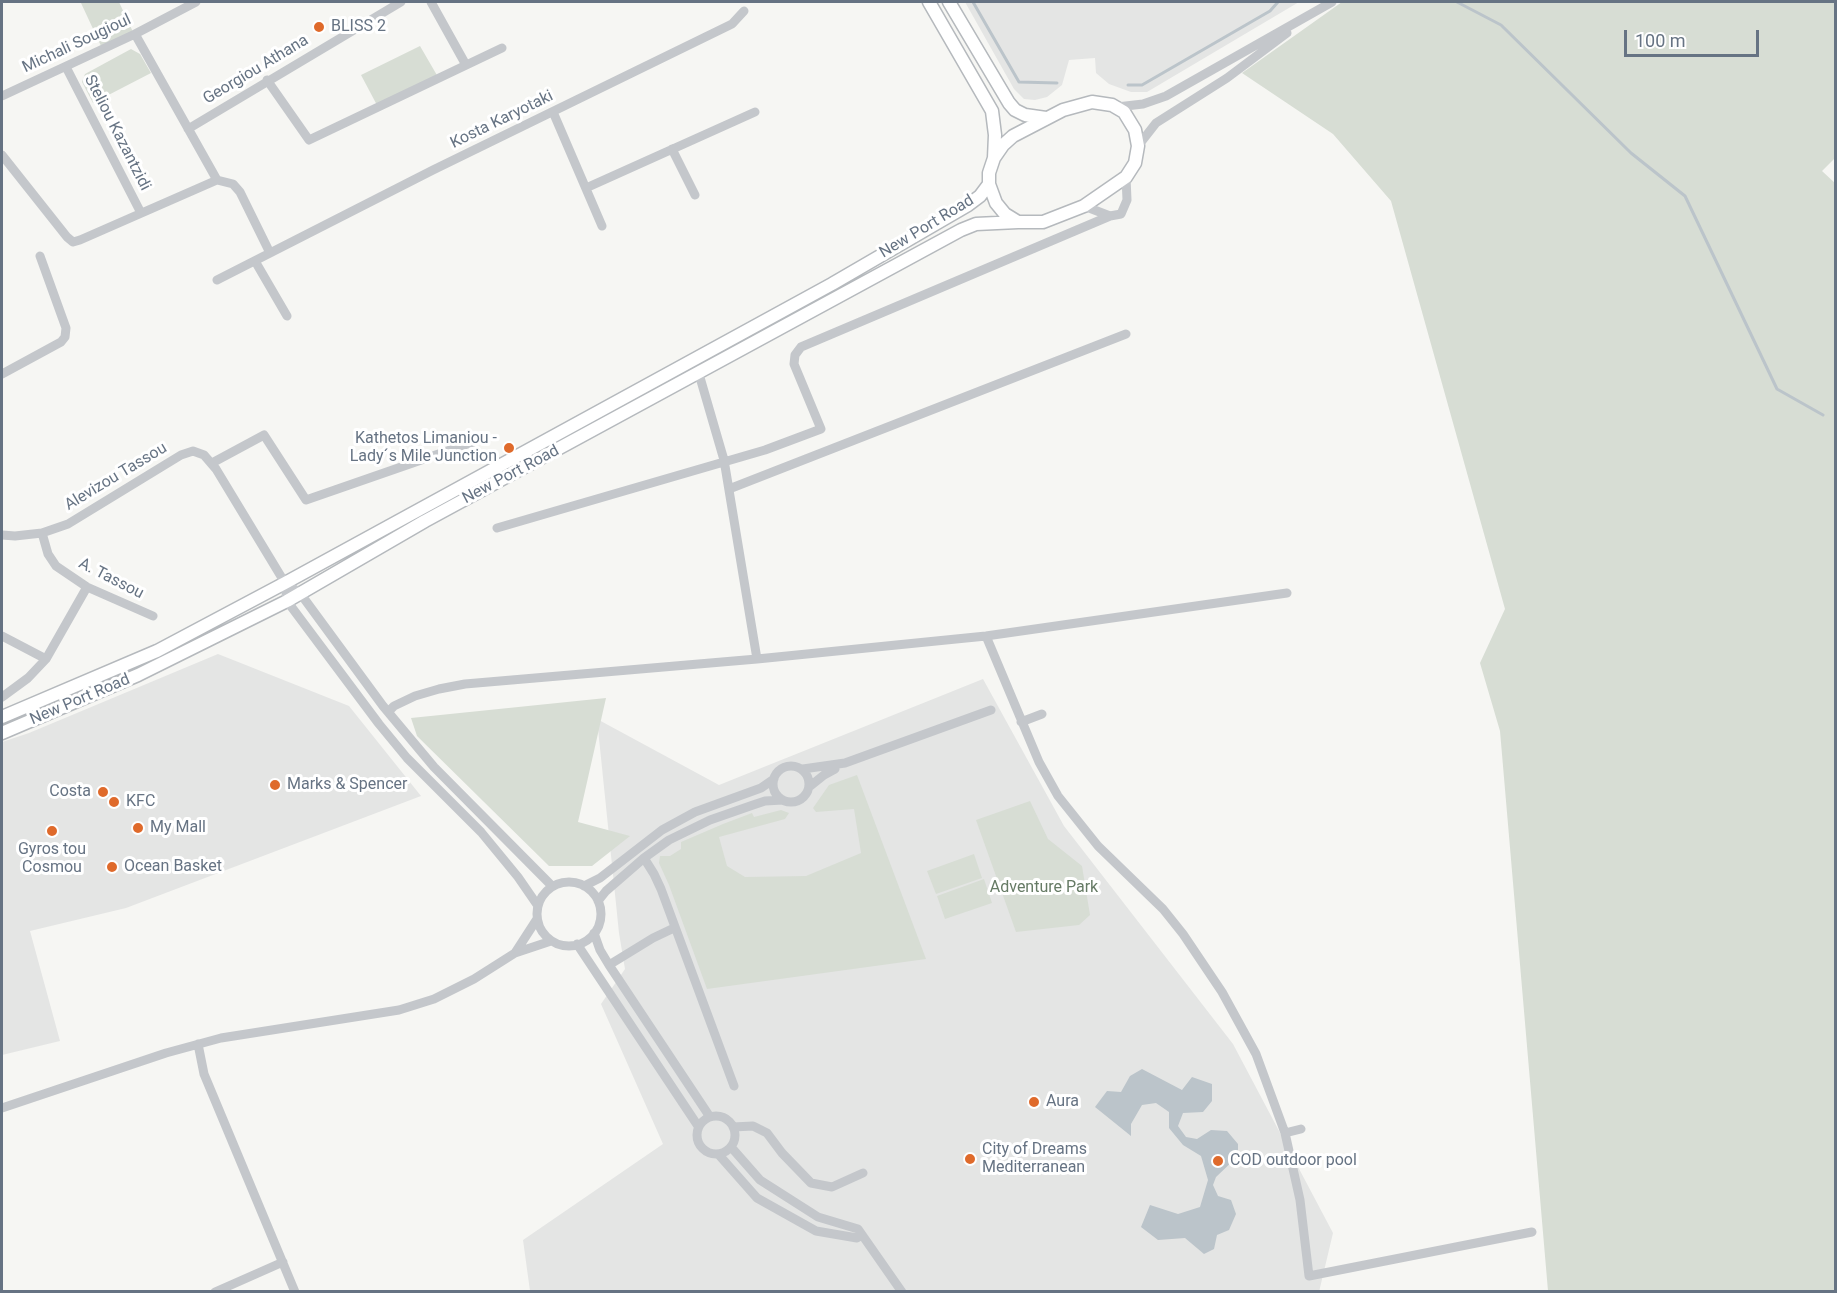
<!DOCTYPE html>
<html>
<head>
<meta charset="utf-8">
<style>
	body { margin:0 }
	#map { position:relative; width:1837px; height:1293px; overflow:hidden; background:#f6f6f3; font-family:Roboto,sans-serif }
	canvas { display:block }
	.frame { position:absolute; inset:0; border:3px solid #667383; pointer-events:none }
	.scale { position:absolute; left:1624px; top:30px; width:135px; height:27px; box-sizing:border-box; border:3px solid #667383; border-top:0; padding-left:8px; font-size:18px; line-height:21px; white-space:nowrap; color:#667383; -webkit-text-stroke:4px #fff; paint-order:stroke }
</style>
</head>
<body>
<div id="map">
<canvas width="1837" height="1293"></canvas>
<div class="frame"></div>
<div class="scale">100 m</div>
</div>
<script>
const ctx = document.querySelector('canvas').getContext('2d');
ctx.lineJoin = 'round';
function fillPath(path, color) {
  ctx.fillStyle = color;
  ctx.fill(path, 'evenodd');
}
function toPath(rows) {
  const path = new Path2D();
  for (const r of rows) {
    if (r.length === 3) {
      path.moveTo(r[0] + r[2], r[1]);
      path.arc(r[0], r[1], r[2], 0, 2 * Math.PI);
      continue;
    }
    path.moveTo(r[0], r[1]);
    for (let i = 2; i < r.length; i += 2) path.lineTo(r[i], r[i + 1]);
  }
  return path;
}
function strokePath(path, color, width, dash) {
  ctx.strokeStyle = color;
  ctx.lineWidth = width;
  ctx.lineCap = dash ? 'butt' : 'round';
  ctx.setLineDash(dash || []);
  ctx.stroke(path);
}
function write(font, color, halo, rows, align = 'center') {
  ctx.font = font + ' Roboto,sans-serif';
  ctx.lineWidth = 6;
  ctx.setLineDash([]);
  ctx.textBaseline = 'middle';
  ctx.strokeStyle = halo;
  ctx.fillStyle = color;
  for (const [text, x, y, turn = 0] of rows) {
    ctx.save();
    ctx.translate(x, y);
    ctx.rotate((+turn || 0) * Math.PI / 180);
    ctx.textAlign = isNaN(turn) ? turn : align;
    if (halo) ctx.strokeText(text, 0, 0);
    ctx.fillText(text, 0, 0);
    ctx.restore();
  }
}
fillPath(toPath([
	[965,2,1299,2,1147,92,1131,92,1109,84,1096,73,1095,58,1069,60,1062,85,1047,97,1035,100,1024,99,1014,89],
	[218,654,349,706,421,796,126,908,30,931,60,1041,2,1055,2,742,29,733],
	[983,679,1064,826,1233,1044,1333,1233,1319,1292,530,1291,523,1240,663,1144,601,1004,625,969,619,933,597,719,719,785]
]), '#e4e5e4');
fillPath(toPath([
	[84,2,119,2,133,32,101,46,81,3],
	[1342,2,1835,2,1835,158,1822,171,1836,184,1835,1291,1548,1291,1500,731,1480,663,1505,609,1391,201,1333,134,1242,73],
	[420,46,438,77,378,107,361,75],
	[131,49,140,54,151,73,93,103,82,82,85,74],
	[606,698,578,822,630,836,592,866,549,866,417,736,411,718],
	[857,775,926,959,707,989,669,885,659,863,660,856,670,856,681,849,681,842,723,824,752,813,754,817,781,810,789,813,785,819,719,837,727,866,745,877,806,876,861,853,854,809,816,812,813,808,829,785],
	[1030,801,1048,839,1082,866,1090,915,1079,925,1016,932,976,820],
	[974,854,982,878,936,894,927,871],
	[984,879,992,903,945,919,937,896]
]), '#d7ddd4');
fillPath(toPath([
	[1142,1069,1182,1090,1192,1077,1212,1084,1212,1101,1203,1112,1183,1113,1178,1126,1186,1137,1197,1139,1211,1130,1227,1131,1238,1144,1238,1156,1216,1177,1213,1185,1218,1196,1231,1200,1236,1214,1229,1230,1217,1235,1214,1249,1204,1254,1185,1238,1158,1240,1141,1227,1150,1205,1178,1214,1200,1207,1208,1180,1201,1156,1183,1145,1169,1128,1169,1112,1156,1103,1142,1105,1131,1124,1131,1136,1095,1107,1107,1091,1121,1092,1130,1076]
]), '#bbc4ca');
strokePath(toPath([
	[973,2,1019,82,1057,83],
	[1457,2,1501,25,1631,153,1685,196,1777,389,1823,415],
	[1128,85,1142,85,1270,11,1278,2]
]), '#bbc4ca', 3);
const major = toPath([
	[929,2,992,111,995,135,994,158,989,173,989,184,996,203,1005,214,1018,222,1043,222,1084,206,1126,177,1135,163,1138,146,1135,130,1124,112,1112,105,1092,102,1063,110,1013,136,1003,145,994,158],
	[949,2,1009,103,1015,110,1025,115,1046,118],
	[2,717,157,651,285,583,832,284,968,205,980,196,989,184],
	[2,733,138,675,287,601,425,521,961,230,976,224,1018,222]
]);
strokePath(major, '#b5b9bd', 15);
strokePath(toPath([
	[431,2,466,65],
	[135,34,217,180],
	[66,67,141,213],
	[267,80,309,140,502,48],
	[2,96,135,34,196,2],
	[1117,107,1143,104,1166,96,1332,2],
	[553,112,602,226],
	[188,129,401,2],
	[1138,146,1156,123,1227,78,1287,33],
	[672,149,695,195],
	[2,155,67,237,73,242,80,240,217,180,233,184,240,192,270,253],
	[586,188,755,112],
	[1084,206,1110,216],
	[255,261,287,316],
	[217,280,433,170,732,24,744,11],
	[2,374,61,342,65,337,66,328,40,256],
	[699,374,724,460,757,659],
	[212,463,264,435,306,500,476,441],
	[729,489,1126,334],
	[497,528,765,450,821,429,794,364,795,355,801,347,1110,216,1121,214,1127,200,1126,177],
	[42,533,48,554,56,566,87,587,153,616],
	[2,535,15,536,42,533,68,524,181,455,193,451,204,455,216,469,285,583,300,593,383,706,434,767,552,886],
	[285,583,287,601,379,724,407,758,481,832,518,877,538,906],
	[2,636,46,659],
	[986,636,1039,762,1058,796,1098,846,1163,909,1183,934,1222,992,1256,1054,1285,1133,1300,1200,1309,1276,1532,1232],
	[2,697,28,678,46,659,87,587],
	[388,712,394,706,415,696,439,689,465,684,757,659,986,636,1287,593],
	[1021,722,1042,714],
	[791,784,18],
	[803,769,845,763,991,710],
	[809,787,824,775,835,769],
	[644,858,654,874,661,889,734,1086],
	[569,914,32],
	[584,886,600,878,662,830,695,812,761,788,774,779],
	[598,901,606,891,644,858,669,840,710,820,753,805,765,801,783,800],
	[594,933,600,950,609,965,710,1117],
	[577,944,698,1126],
	[515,953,537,919],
	[609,965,653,938,674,928],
	[198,1044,204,1074,295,1292],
	[2,1108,166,1053,221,1038,399,1010,434,999,474,979,515,953,551,941],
	[716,1135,19],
	[733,1127,753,1126,767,1133,782,1153,811,1183,832,1187,863,1173],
	[1285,1133,1301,1129],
	[731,1147,760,1180,818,1217,858,1229,902,1292],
	[719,1155,757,1198,816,1231,857,1238,862,1235],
	[215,1292,283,1262]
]), '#c4c7cb', 9);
strokePath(major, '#fff', 12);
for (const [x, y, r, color] of [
	[319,27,6,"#df6a2b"],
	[509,448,6,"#df6a2b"],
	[275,785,6,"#df6a2b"],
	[103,792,6,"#df6a2b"],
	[114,802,6,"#df6a2b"],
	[138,828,6,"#df6a2b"],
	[52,831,6,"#df6a2b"],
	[112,867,6,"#df6a2b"],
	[1034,1102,6,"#df6a2b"],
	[970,1159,6,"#df6a2b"],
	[1218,1161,6,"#df6a2b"]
]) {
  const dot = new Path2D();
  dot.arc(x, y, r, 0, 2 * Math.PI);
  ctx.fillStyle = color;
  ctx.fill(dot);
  strokePath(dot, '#fff', 2);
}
write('16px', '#667383', '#fff', [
	["BLISS 2",331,27],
	["Kathetos Limaniou -",497,439,"right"],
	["Lady´s Mile Junction",497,457,"right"],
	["Marks & Spencer",287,785],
	["Costa",91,792,"right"],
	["KFC",126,802],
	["My Mall",150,828],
	["Gyros tou",52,850,"center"],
	["Cosmou",52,868,"center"],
	["Ocean Basket",124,867],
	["Aura",1046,1102],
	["City of Dreams",982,1150],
	["Mediterranean",982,1168],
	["COD outdoor pool",1230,1161]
], 'left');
write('16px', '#667383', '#fff', [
	["Michali Sougioul",77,44,-25],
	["Georgiou Athana",256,70,-31],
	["Kosta Karyotaki",502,120,-26],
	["Steliou Kazantzidi",117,133,63],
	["New Port Road",927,227,-31],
	["New Port Road",511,475,-28],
	["Alevizou Tassou",116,477,-31],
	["A. Tassou",111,579,27],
	["New Port Road",80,700,-23]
]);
write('16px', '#667b65', '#fff', [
	["Adventure Park",1044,888]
]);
</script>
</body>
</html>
